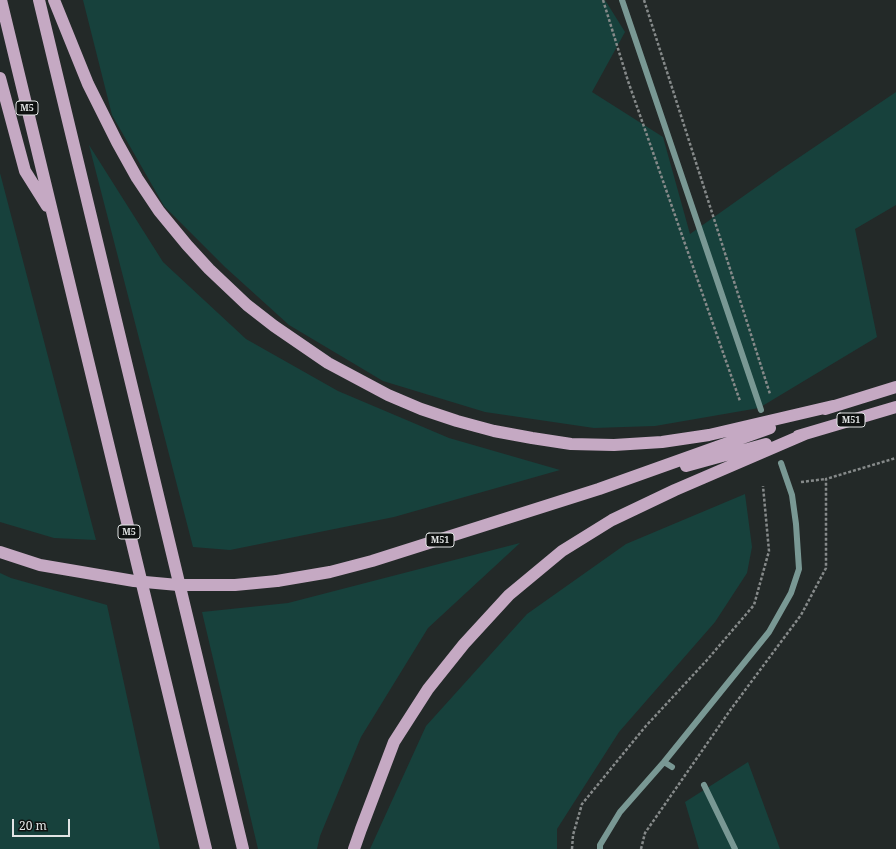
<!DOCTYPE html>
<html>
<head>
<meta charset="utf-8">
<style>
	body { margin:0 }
	#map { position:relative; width:896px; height:849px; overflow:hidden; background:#232928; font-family:"Noto Serif",serif }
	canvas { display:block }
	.scale { position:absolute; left:12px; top:819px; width:58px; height:18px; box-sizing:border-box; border:2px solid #e1e4e4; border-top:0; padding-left:5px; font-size:12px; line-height:14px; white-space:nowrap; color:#e1e4e4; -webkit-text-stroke:3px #0e1110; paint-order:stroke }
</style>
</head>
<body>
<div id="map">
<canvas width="896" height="849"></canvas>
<div class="scale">20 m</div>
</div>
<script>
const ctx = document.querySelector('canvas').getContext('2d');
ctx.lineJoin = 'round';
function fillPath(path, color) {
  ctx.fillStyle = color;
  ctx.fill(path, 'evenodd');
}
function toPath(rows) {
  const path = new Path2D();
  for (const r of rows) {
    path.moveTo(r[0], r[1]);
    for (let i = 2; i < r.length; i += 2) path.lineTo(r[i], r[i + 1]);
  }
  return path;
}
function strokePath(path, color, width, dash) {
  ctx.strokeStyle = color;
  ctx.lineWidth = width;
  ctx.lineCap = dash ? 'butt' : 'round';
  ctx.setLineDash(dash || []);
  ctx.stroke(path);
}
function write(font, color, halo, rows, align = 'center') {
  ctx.font = font + ' "Noto Serif",serif';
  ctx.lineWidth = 4;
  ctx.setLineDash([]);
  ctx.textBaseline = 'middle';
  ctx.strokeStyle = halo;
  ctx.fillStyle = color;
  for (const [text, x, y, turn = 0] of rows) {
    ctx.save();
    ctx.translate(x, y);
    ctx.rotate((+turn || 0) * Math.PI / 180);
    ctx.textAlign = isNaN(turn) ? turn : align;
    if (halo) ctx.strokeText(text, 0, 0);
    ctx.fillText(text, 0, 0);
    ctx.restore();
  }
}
fillPath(toPath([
	[83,0,605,0,625,32,592,92,663,137,690,234,779,171,896,92,896,205,855,229,877,337,759,408,655,426,594,428,485,412,383,381,289,325,225,267,164,206,112,115],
	[89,145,163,262,246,339,338,391,449,438,560,470,394,517,230,550,193,547],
	[0,173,96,540,54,538,0,522],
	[745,494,752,547,747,573,715,622,619,732,557,829,557,849,370,849,426,726,527,614,626,544],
	[520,543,428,628,361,737,320,836,317,849,258,849,202,612,288,603],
	[0,573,11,578,107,605,160,849,0,849],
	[748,762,780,849,699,849,685,802]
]), '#17413c');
strokePath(toPath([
	[622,0,761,410],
	[664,762,672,767],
	[704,785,735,849],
	[600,849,600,845,620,812,664,762,769,632,791,593,799,569,796,524,792,495,781,463]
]), '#799894', 6);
strokePath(toPath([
	[603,0,628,81,740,401],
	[644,0,770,394],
	[801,482,826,479],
	[572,849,573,835,582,804,645,727,707,660,754,605,769,551,763,486],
	[641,849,645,833,731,709,801,615,826,568,826,479,896,458]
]), '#868a8a', 2.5, [3, 2]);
strokePath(toPath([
	[1,0,206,849],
	[39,0,243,849],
	[54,0,88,84,117,142,137,178,159,211,187,245,209,269,247,305,274,326,328,363,388,395,421,409,457,421,494,431,532,438,571,444,614,445,662,442,709,435,833,406],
	[0,78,25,171,47,206],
	[825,409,896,387],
	[798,436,896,407],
	[686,466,766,444],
	[277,581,330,572,372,561,599,489,770,428],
	[354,849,361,829,394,742,428,689,464,644,509,595,562,551,612,520,675,490,805,434]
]), '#c5a9c3', 12);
strokePath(toPath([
	[0,552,40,565,134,581,178,585,235,585,277,581]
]), '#c5a9c3', 12);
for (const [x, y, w] of [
	[27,108,22],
	[851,420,28],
	[129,532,22],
	[440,540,28]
]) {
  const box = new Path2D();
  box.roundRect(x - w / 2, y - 7, w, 14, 3);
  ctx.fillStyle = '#0e1110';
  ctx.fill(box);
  strokePath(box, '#e1e4e4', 1);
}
write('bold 9px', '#e1e4e4', null, [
	["M5",27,108],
	["M51",851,420],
	["M5",129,532],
	["M51",440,540]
]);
</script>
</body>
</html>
